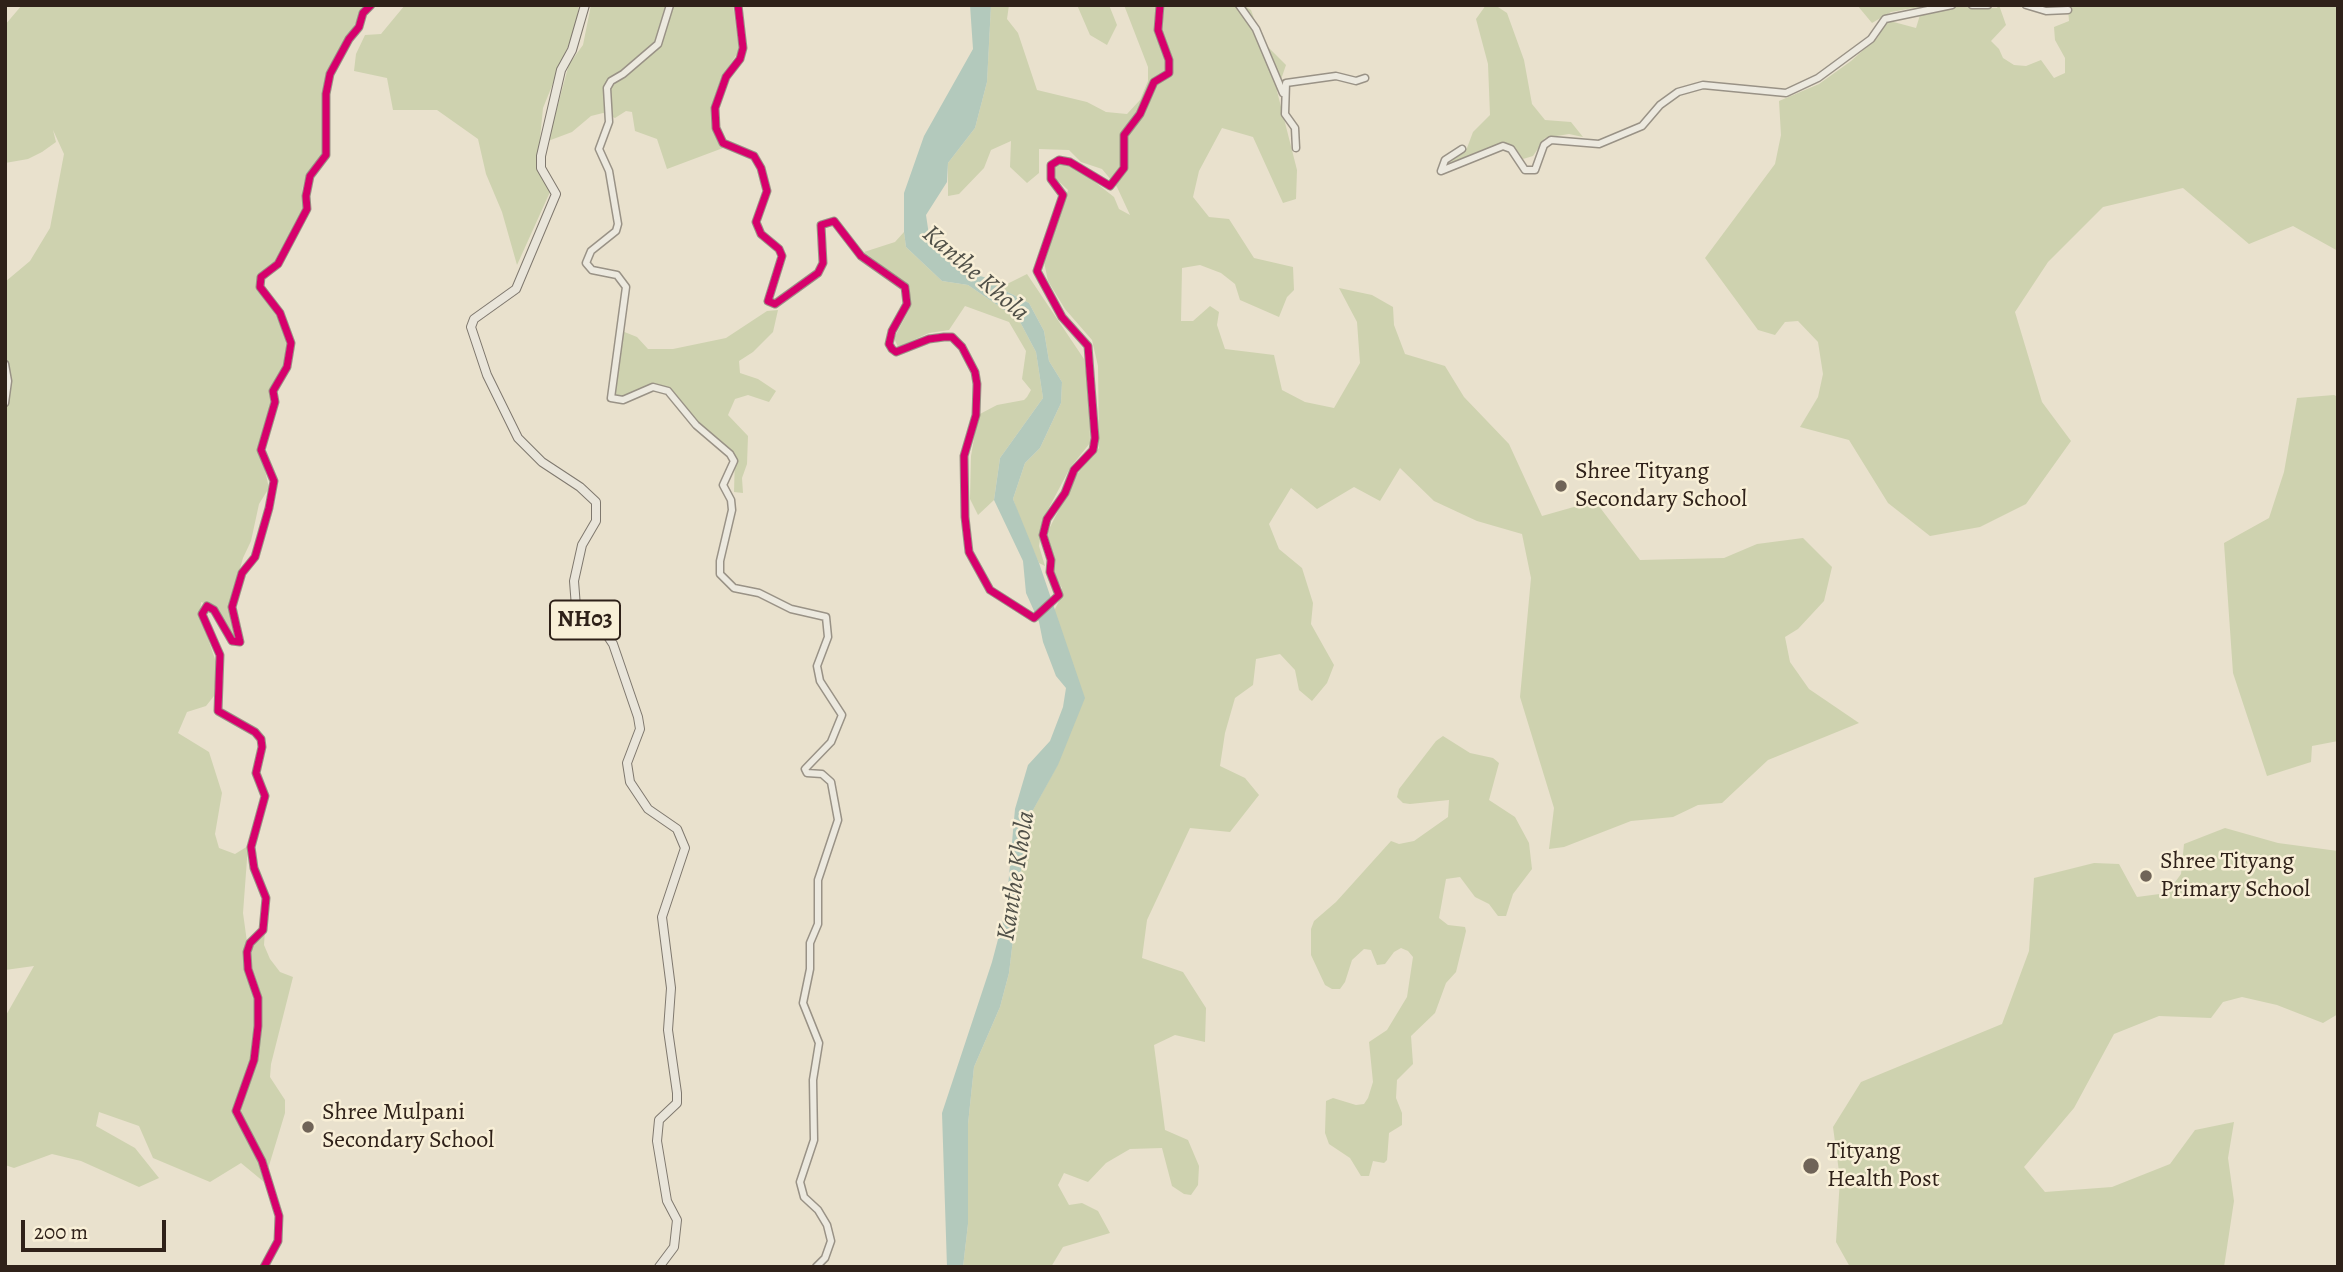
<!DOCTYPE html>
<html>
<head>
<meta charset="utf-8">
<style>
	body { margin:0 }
	#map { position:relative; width:2343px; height:1272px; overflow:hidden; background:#e9e1cd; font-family:Alegreya,serif }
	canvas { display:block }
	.frame { position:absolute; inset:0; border:7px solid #2f2119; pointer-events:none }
	.scale { position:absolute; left:21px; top:1220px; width:145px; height:32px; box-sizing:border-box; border:4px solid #2f2119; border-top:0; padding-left:9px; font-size:21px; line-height:24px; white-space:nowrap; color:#2f2119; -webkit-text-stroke:5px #f8efd7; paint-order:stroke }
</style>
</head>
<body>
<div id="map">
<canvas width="2343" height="1272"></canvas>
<div class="frame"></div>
<div class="scale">200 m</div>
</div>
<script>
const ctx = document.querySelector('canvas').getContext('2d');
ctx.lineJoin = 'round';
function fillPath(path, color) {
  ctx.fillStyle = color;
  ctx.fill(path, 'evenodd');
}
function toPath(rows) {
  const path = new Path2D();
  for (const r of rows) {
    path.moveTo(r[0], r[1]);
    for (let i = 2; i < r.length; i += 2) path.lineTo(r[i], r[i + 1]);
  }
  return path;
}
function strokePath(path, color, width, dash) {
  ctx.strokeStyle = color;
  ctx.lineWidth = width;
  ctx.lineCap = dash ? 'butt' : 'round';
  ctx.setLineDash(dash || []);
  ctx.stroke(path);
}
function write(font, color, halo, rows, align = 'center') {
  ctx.font = font + ' Alegreya,serif';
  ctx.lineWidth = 5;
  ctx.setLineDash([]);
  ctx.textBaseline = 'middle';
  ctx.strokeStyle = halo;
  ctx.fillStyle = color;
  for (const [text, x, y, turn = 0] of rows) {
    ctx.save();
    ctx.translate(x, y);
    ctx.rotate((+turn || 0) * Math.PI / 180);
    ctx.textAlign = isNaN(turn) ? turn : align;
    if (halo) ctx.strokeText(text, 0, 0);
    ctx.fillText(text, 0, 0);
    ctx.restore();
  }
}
fillPath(toPath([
	[22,5,365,5,326,80,324,156,305,179,302,190,304,211,278,259,260,273,257,284,283,327,288,342,284,367,269,390,273,402,259,444,269,488,259,504,251,541,243,558,230,604,237,639,232,638,212,606,201,602,200,615,217,665,214,696,206,706,187,712,178,733,209,752,222,793,215,834,219,848,235,854,248,846,243,913,247,942,244,952,257,1011,252,1057,235,1116,259,1163,264,1182,241,1163,210,1182,153,1158,139,1126,99,1112,96,1126,135,1148,159,1178,139,1187,81,1161,52,1154,14,1168,5,1165,5,1017,34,966,5,970,5,282,30,261,50,228,64,154,53,130,56,142,42,152,28,159,5,163,5,25],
	[405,5,579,5,575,29,543,108,537,169,550,192,517,265,502,212,486,174,478,139,437,110,393,110,387,78,354,71,356,54,365,35,381,34],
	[591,5,733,5,739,51,721,78,714,100,712,128,723,148,667,169,657,139,635,131,632,112,626,111,615,118,603,113,591,116,572,132,548,141,569,64,583,45],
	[991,5,1009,5,1007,19,1018,33,1037,90,1087,102,1106,112,1127,114,1140,100,1148,81,1148,67,1124,5,1243,5,1251,10,1262,41,1286,65,1277,91,1297,170,1296,199,1283,203,1253,137,1222,128,1199,171,1193,197,1209,217,1229,219,1254,258,1293,267,1294,290,1287,297,1279,317,1240,300,1235,284,1221,273,1200,265,1182,268,1181,321,1193,321,1210,306,1219,312,1217,325,1225,349,1274,355,1282,390,1305,402,1334,408,1360,363,1357,322,1339,288,1372,295,1393,307,1394,325,1405,354,1445,366,1464,397,1509,444,1542,516,1595,501,1640,560,1724,558,1757,544,1803,538,1832,567,1824,601,1798,629,1785,637,1790,662,1809,689,1859,723,1768,760,1722,803,1698,805,1673,817,1631,821,1564,847,1549,849,1554,808,1520,697,1531,578,1522,534,1477,521,1434,501,1400,468,1380,501,1354,487,1317,509,1291,488,1269,524,1279,549,1302,568,1313,603,1311,624,1334,665,1327,683,1312,701,1299,690,1295,670,1280,654,1256,659,1253,685,1235,698,1225,733,1220,766,1245,778,1259,795,1230,832,1190,828,1147,920,1142,958,1183,972,1206,1008,1205,1042,1175,1035,1154,1045,1165,1130,1188,1140,1199,1166,1198,1185,1191,1195,1184,1194,1172,1186,1162,1148,1130,1149,1106,1163,1088,1182,1064,1173,1058,1185,1069,1205,1082,1203,1098,1211,1110,1233,1063,1247,1051,1267,963,1267,968,1224,968,1124,974,1067,1000,1007,1009,973,1027,821,1058,764,1073,666,1053,613,1062,595,1062,588,1052,571,1047,533,1077,474,1099,448,1098,366,1092,340,1065,309,1048,281,1044,262,1068,190,1054,177,1055,164,1065,164,1086,175,1114,197,1119,209,1130,215,1117,187,1102,169,1081,162,1069,150,1039,149,1039,173,1027,183,1010,167,1011,141,991,150,984,168,959,194,948,196,948,163,975,128,987,82],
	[1077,5,1109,5,1117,25,1107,45,1090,35],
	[1486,5,1495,5,1507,13,1524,60,1532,104,1545,120,1571,122,1583,137,1569,134,1545,138,1533,156,1523,159,1515,148,1504,143,1447,165,1467,148,1473,132,1490,115,1488,64,1476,19],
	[1857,5,1930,5,1891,12,1872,23],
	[1999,5,2006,25,1991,41,1999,49,2003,58,2014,65,2026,66,2041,60,2054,78,2065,73,2065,58,2055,40,2054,27,2069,21,2068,8,2063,5,2338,5,2338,251,2293,226,2249,244,2183,188,2103,207,2048,262,2015,312,2042,402,2071,441,2026,504,1980,527,1930,536,1888,503,1849,440,1800,427,1818,397,1823,374,1818,342,1798,321,1785,322,1775,335,1758,330,1705,258,1775,164,1781,135,1779,101,1819,84,1851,61,1878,37,1883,25,1890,21,1916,28,1920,15,1953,7,1997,8],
	[904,232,906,247,942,281,968,285,1019,320,1036,352,1043,398,1000,458,994,500,978,515,970,499,971,456,978,415,997,405,1024,400,1027,397,1031,390,1022,379,1026,351,1009,322,965,306,949,330,929,333,898,347,894,338,909,310,910,287,864,252,895,242],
	[1027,274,1084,359,1089,391,1090,443,1070,468,1043,519,1039,546,1045,566,1039,563,1024,531,1013,499,1025,463,1040,448,1061,403,1062,382,1049,361,1044,331,1029,303,996,286,995,280,1007,284],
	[778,310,773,332,753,352,739,361,740,373,758,379,776,391,769,402,748,395,735,399,728,415,748,436,747,464,742,478,743,493,734,492,735,456,698,425,667,388,656,385,625,397,619,398,615,393,622,331,637,337,648,349,673,349,726,338,767,311],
	[2334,395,2338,397,2338,741,2312,746,2311,762,2267,776,2233,673,2224,543,2269,518,2284,472,2297,398],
	[1443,736,1470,753,1493,758,1499,763,1489,800,1515,817,1529,843,1532,869,1513,894,1506,916,1498,916,1489,904,1475,897,1460,877,1446,879,1439,918,1448,925,1465,927,1466,931,1456,972,1446,983,1435,1013,1411,1036,1413,1064,1397,1080,1396,1098,1402,1113,1402,1125,1389,1133,1387,1160,1384,1163,1373,1161,1369,1176,1361,1176,1350,1158,1329,1144,1325,1133,1326,1101,1333,1098,1356,1105,1364,1104,1368,1098,1373,1082,1369,1042,1387,1030,1407,997,1413,957,1408,951,1401,948,1394,952,1385,964,1377,965,1371,950,1364,949,1352,960,1345,982,1340,989,1332,989,1325,985,1311,955,1311,929,1314,921,1336,902,1391,841,1399,844,1414,841,1448,817,1449,800,1410,804,1403,803,1397,797,1399,789,1436,741],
	[2225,828,2278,843,2338,851,2338,1014,2323,1023,2277,1005,2242,997,2223,1002,2211,1018,2159,1016,2114,1034,2074,1108,2024,1167,2045,1192,2112,1187,2170,1164,2195,1130,2234,1122,2228,1158,2234,1201,2224,1267,1850,1267,1836,1242,1840,1179,1833,1127,1861,1082,2002,1024,2029,951,2034,878,2094,863,2119,864,2137,897,2167,893,2181,874,2184,844],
	[265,930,264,945,270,959,280,972,293,977,271,1064,270,1077,285,1100,285,1113,268,1169,240,1112,257,1056,261,1026,261,994,251,965,252,944]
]), '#ced2af');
fillPath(toPath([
	[970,5,991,5,987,82,975,128,948,163,947,182,926,215,929,235,976,275,995,280,996,286,1029,303,1044,331,1049,361,1062,382,1061,403,1040,448,1025,463,1013,499,1039,563,1085,698,1058,765,1027,821,1009,973,1000,1007,974,1067,968,1124,968,1224,963,1267,947,1267,942,1113,992,962,1006,909,1015,809,1028,765,1050,741,1063,707,1066,688,1056,676,1043,642,1039,622,1026,593,1023,561,994,500,1000,458,1043,398,1036,352,1019,320,968,285,942,281,906,247,904,232,904,193,924,136,973,49]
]), '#b3c9bc');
const minor = toPath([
	[670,5,658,44,623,74,611,81,607,88,609,122,599,149,609,171,618,224,616,231,591,251,586,263,592,270,617,275,626,287,611,398,623,400,653,387,668,391,696,425,730,454,734,461,723,485,731,500,732,510,720,561,720,574,734,588,759,593,791,609,826,617,828,637,817,666,820,681,842,715,831,742,805,769,807,773,822,774,831,782,838,820,818,880,818,924,810,943,810,969,803,1003,819,1043,813,1080,814,1140,800,1182,804,1197,818,1210,827,1225,831,1241,825,1258,816,1267],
	[738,5,743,48,740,59,726,77,715,108,716,128,723,143,754,156,761,168,767,191,756,222,761,234,779,249,782,256,768,301,775,304,818,273,823,263,821,225,834,221,861,256,905,287,907,304,892,331,889,344,892,349,896,352,929,339,944,337,952,337,962,347,975,372,977,384,976,415,964,456,965,517,969,552,990,590,1034,618,1059,595,1050,572,1051,560,1043,535,1047,519,1065,493,1074,470,1093,450,1095,438,1088,346,1062,317,1037,271,1063,195,1051,179,1051,165,1059,160,1070,162,1110,186,1124,168,1124,135,1140,114,1154,82,1169,73,1169,60,1158,30,1160,5],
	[1239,5,1256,29,1283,93],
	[1972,5,1988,5],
	[2026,5,2046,11,2068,10],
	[1296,148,1295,128,1285,114,1286,83,1336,76,1356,81,1365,78],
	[1462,149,1445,160,1441,171,1503,146,1511,149,1525,170,1535,170,1544,145,1551,140,1599,144,1642,126,1660,105,1678,92,1703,85,1786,93,1818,78,1871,39,1885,19,1952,5],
	[5,364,8,381,5,403],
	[264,1267,278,1241,279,1216,262,1161,236,1111,254,1060,258,1026,258,998,248,969,247,952,250,943,263,930,266,898,254,868,251,847,265,796,256,773,262,747,261,739,255,732,218,711,220,655,202,614,207,606,214,610,232,641,240,642,232,607,242,573,255,557,269,508,274,481,261,450,275,402,273,391,287,367,291,343,280,313,260,287,261,277,278,264,307,209,306,196,310,176,326,155,326,94,330,74,349,39,359,27,363,13,371,5]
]);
const major = toPath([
	[585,5,572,50,561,70,541,156,541,168,556,194,516,289,474,319,471,327,487,375,518,438,542,462,580,487,596,502,596,521,582,545,574,581,576,607,584,620,607,635,613,644,638,717,640,729,627,763,630,782,648,809,677,829,685,848,662,917,671,988,668,1030,677,1093,677,1103,659,1120,657,1141,667,1201,677,1220,674,1247,659,1267]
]);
strokePath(minor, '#999286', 9);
strokePath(major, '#7f786e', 10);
strokePath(minor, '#ece9df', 6);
strokePath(major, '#e9e5da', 8);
strokePath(toPath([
	[738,5,743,48,740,59,726,77,715,108,716,128,723,143,754,156,761,168,767,191,756,222,761,234,779,249,782,256,768,301,775,304,818,273,823,263,821,225,834,221,861,256,905,287,907,304,892,331,889,344,892,349,896,352,929,339,944,337,952,337,962,347,975,372,977,384,976,415,964,456,965,517,969,552,990,590,1034,618,1059,595,1050,572,1051,560,1043,535,1047,519,1065,493,1074,470,1093,450,1095,438,1088,346,1062,317,1037,271,1063,195,1051,179,1051,165,1059,160,1070,162,1110,186,1124,168,1124,135,1140,114,1154,82,1169,73,1169,60,1158,30,1160,5],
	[264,1267,278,1241,279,1216,262,1161,236,1111,254,1060,258,1026,258,998,248,969,247,952,250,943,263,930,266,898,254,868,251,847,265,796,256,773,262,747,261,739,255,732,218,711,220,655,202,614,207,606,214,610,232,641,240,642,232,607,242,573,255,557,269,508,274,481,261,450,275,402,273,391,287,367,291,343,280,313,260,287,261,277,278,264,307,209,306,196,310,176,326,155,326,94,330,74,349,39,359,27,363,13,371,5]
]), '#d6006c', 7);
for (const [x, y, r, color] of [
	[1561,486,7,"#706458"],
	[2146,876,7,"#706458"],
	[308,1127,7,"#706458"],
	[1811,1166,9,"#706458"]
]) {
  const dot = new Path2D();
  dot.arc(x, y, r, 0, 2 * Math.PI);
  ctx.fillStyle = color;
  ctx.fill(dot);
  strokePath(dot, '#f8efd7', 2.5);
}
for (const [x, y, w] of [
	[585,620,70]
]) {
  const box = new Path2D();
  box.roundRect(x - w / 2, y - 19.5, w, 39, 5);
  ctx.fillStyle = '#f8efd7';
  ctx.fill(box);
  strokePath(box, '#2f2119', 2);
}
write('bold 23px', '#2f2119', null, [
	["NH03",585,620]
]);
write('24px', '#2f2119', '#f8efd7', [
	["Shree Tityang",1575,472],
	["Secondary School",1575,500],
	["Shree Tityang",2160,862],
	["Primary School",2160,890],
	["Shree Mulpani",322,1113],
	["Secondary School",322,1141],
	["Tityang",1827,1152],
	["Health Post",1827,1180]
], 'left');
write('italic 26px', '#505048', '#f8efd7', [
	["Kanthe Khola",975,274,41],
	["Kanthe Khola",1017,876,-81]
]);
</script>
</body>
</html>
